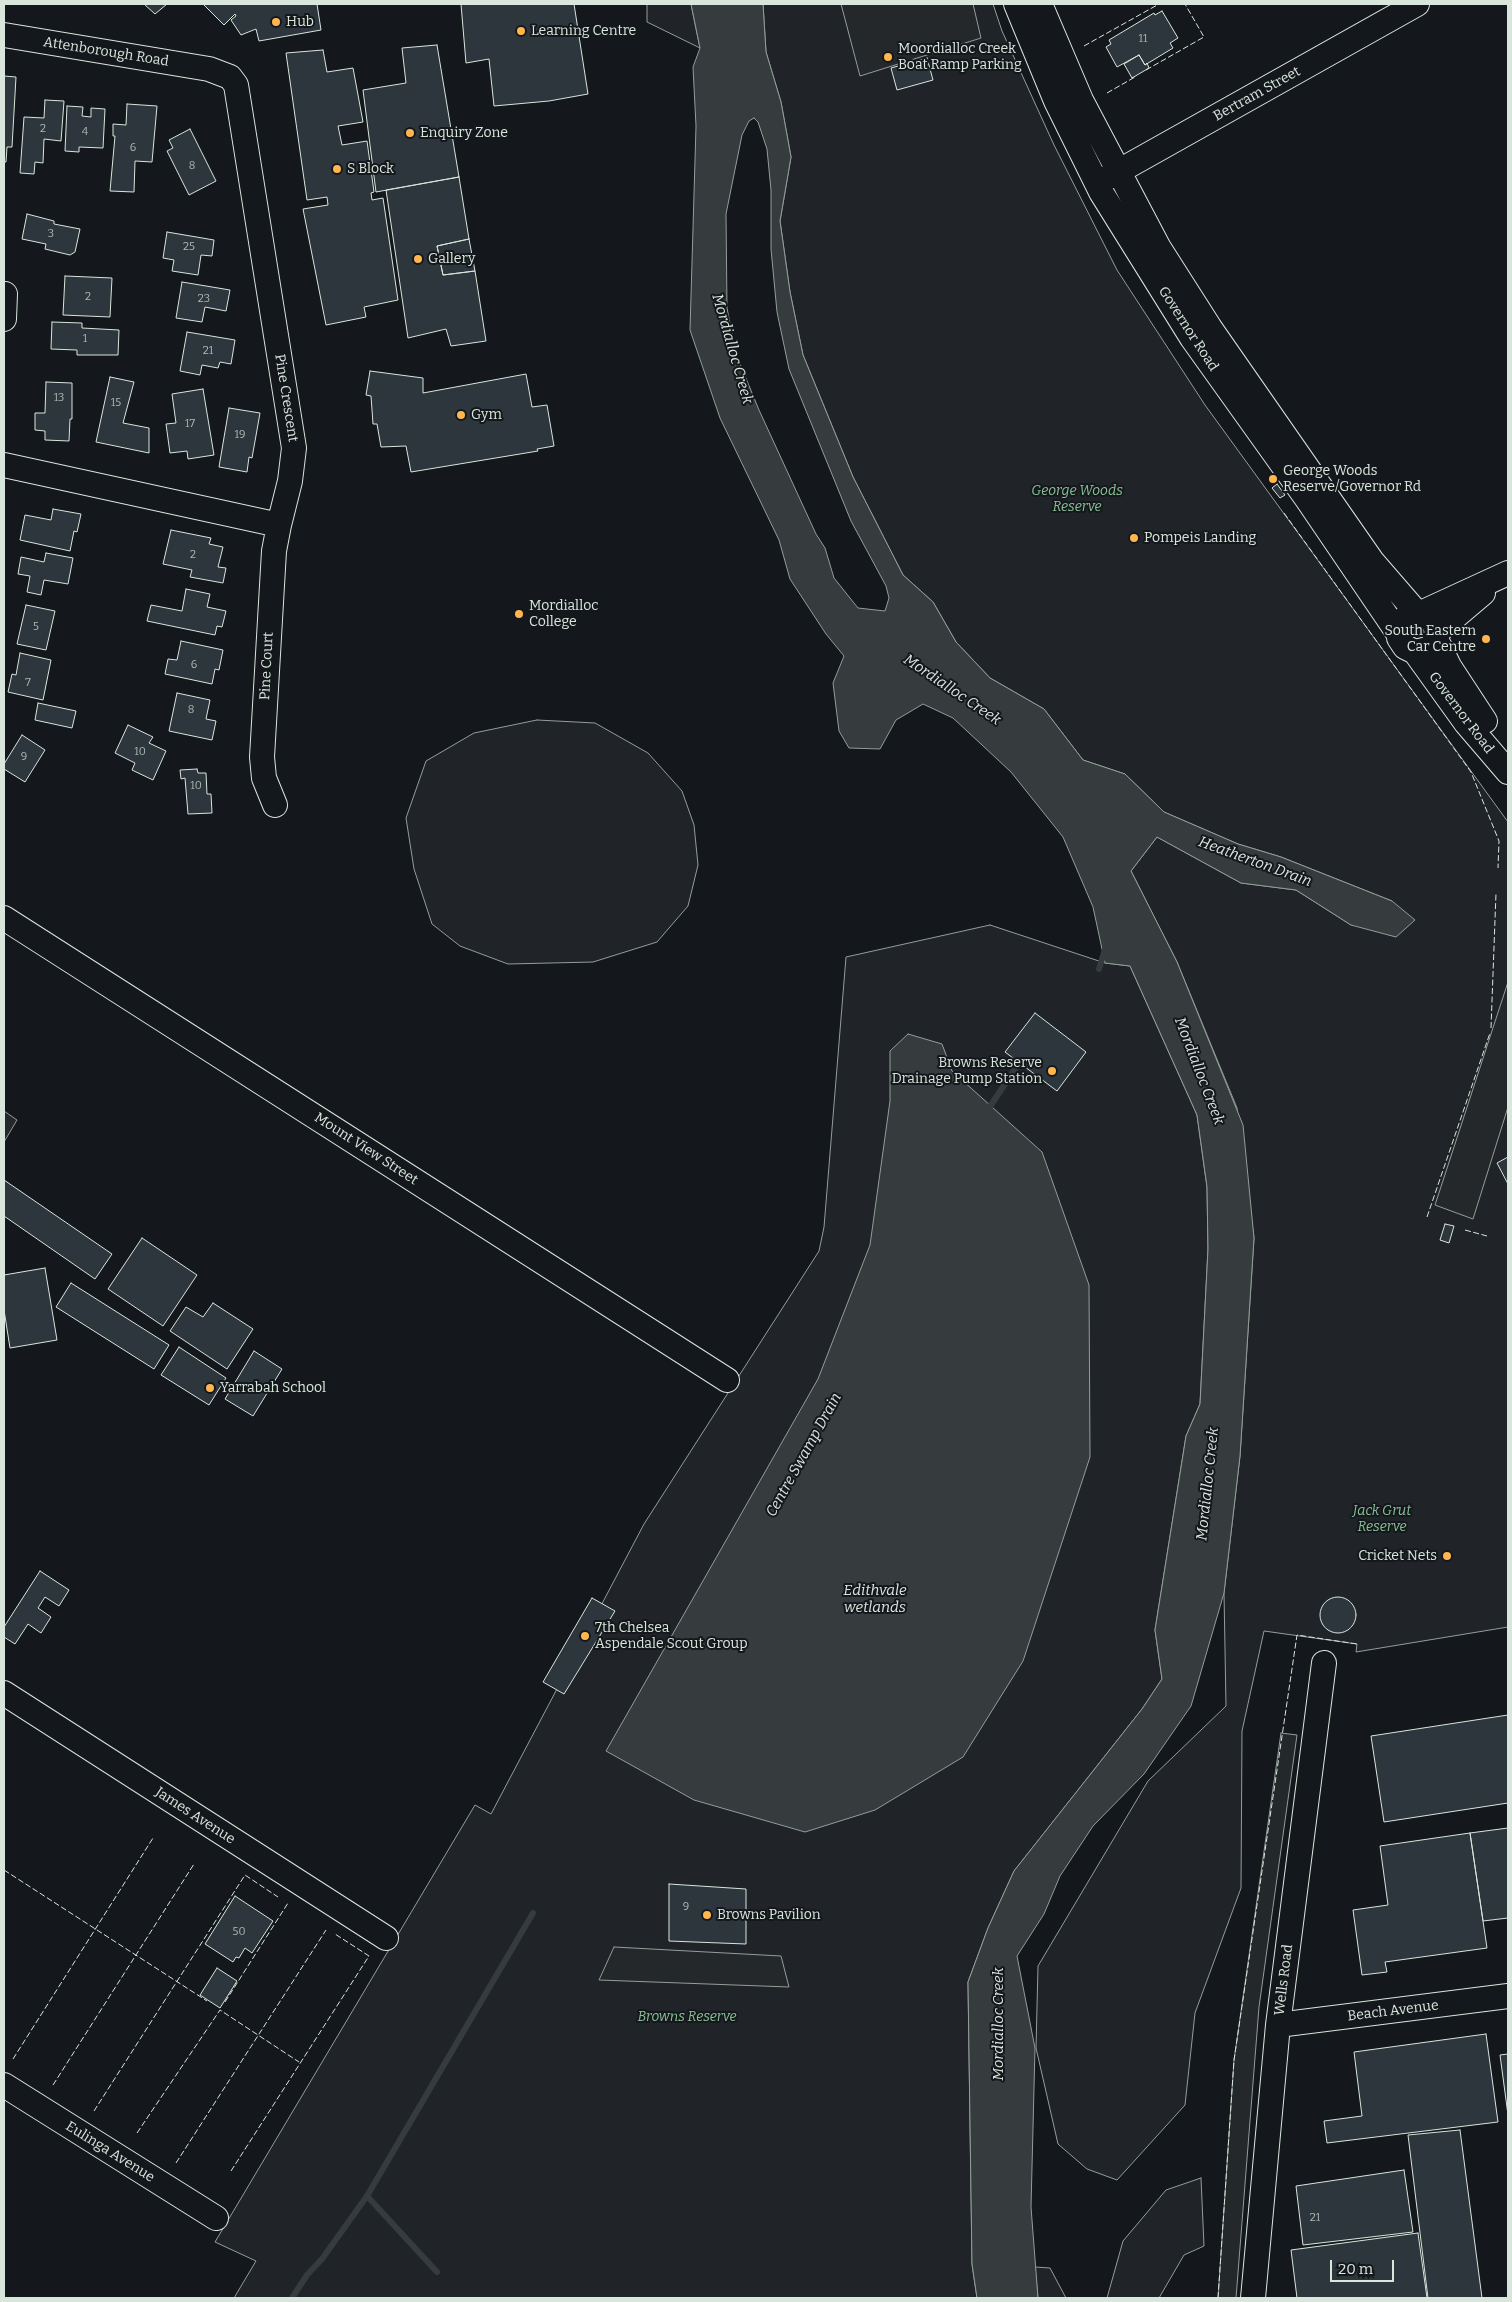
<!DOCTYPE html>
<html>
<head>
<meta charset="utf-8">
<style>
	body { margin:0 }
	#map { position:relative; width:1512px; height:2302px; overflow:hidden; background:#14181c; font-family:Bitter,serif }
	canvas { display:block }
	.frame { position:absolute; inset:0; border:5px solid #d8e6dc; pointer-events:none }
	.scale { position:absolute; left:1330px; top:2260px; width:64px; height:22px; box-sizing:border-box; border:2px solid #d8e6dc; border-top:0; padding-left:6px; font-size:15px; line-height:18px; white-space:nowrap; color:#d8e6dc; -webkit-text-stroke:4px #14181c; paint-order:stroke }
</style>
</head>
<body>
<div id="map">
<canvas width="1512" height="2302"></canvas>
<div class="frame"></div>
<div class="scale">20 m</div>
</div>
<script>
const ctx = document.querySelector('canvas').getContext('2d');
ctx.lineJoin = 'round';
function fillPath(path, color) {
  ctx.fillStyle = color;
  ctx.fill(path, 'evenodd');
}
function toPath(rows) {
  const path = new Path2D();
  for (const r of rows) {
    if (r.length === 3) {
      path.moveTo(r[0] + r[2], r[1]);
      path.arc(r[0], r[1], r[2], 0, 2 * Math.PI);
      continue;
    }
    path.moveTo(r[0], r[1]);
    for (let i = 2; i < r.length; i += 2) path.lineTo(r[i], r[i + 1]);
  }
  return path;
}
function strokePath(path, color, width, dash) {
  ctx.strokeStyle = color;
  ctx.lineWidth = width;
  ctx.lineCap = dash ? 'butt' : 'round';
  ctx.setLineDash(dash || []);
  ctx.stroke(path);
}
function write(font, color, halo, rows, align = 'center') {
  ctx.font = font + ' Bitter,serif';
  ctx.lineWidth = 4;
  ctx.setLineDash([]);
  ctx.textBaseline = 'middle';
  ctx.strokeStyle = halo;
  ctx.fillStyle = color;
  for (const [text, x, y, turn = 0] of rows) {
    ctx.save();
    ctx.translate(x, y);
    ctx.rotate((+turn || 0) * Math.PI / 180);
    ctx.textAlign = isNaN(turn) ? turn : align;
    if (halo) ctx.strokeText(text, 0, 0);
    ctx.fillText(text, 0, 0);
    ctx.restore();
  }
}
const green = toPath([
	[647,4,691,4,700,48,647,22,647,4],
	[763,4,993,4,1002,31,1054,145,1117,270,1205,405,1508,822,1508,1627,1356,1652,1357,1644,1264,1631,1242,1731,1241,1888,1195,2013,1185,2105,1117,2180,1087,2169,1058,2144,1036,2048,1038,1966,1148,1781,1226,1706,1224,1593,1240,1456,1254,1238,1237,1108,1177,962,1131,871,1157,837,1241,883,1296,890,1351,925,1392,901,1281,857,1238,844,1164,812,1125,774,1083,760,1044,709,990,678,956,642,933,602,903,575,853,477,803,355,790,292,780,221,791,157,781,102,766,52,763,4],
	[537,720,595,723,648,753,682,791,694,825,698,865,688,906,657,942,593,962,508,964,460,946,432,924,414,869,406,818,426,761,474,733,537,720],
	[990,925,1105,963,1130,966,1197,1115,1207,1187,1208,1249,1200,1404,1186,1436,1155,1630,1162,1679,1142,1709,1014,1871,988,1928,968,1982,972,2264,977,2298,234,2298,256,2261,215,2242,475,1805,491,1814,644,1524,819,1251,824,1227,846,957,990,925],
	[1201,2178,1204,2246,1184,2255,1159,2298,1107,2298,1123,2241,1166,2190,1201,2178],
	[1035,2267,1050,2268,1066,2298,1038,2298,1035,2267]
]);
fillPath(green, '#202428');
strokePath(green, '#939e99', 1);
const parking = toPath([
	[841,4,973,4,981,38,860,76,841,4],
	[1508,982,1508,1107,1473,1219,1435,1205,1508,982],
	[4,1111,17,1120,4,1142,4,1111],
	[1281,1733,1297,1735,1259,2007,1236,2298,1218,2298,1234,2060,1281,1733],
	[614,1947,781,1956,789,1987,599,1980,614,1947]
]);
fillPath(parking, '#24282b');
strokePath(parking, '#939e99', 1);
const water = toPath([
	[691,4,763,4,766,52,781,102,791,157,780,221,790,292,803,355,853,477,903,575,933,602,956,642,990,678,1044,709,1083,760,1125,774,1164,812,1238,844,1281,857,1392,901,1415,920,1396,937,1351,925,1296,890,1241,883,1157,837,1131,871,1177,962,1243,1125,1254,1238,1240,1456,1224,1593,1191,1706,1144,1774,1093,1826,1060,1876,1044,1914,1017,1956,1035,2048,1031,2207,1038,2298,977,2298,972,2264,968,1982,988,1928,1014,1871,1142,1709,1162,1679,1155,1630,1186,1436,1200,1404,1208,1249,1207,1187,1197,1115,1130,966,1105,963,1093,907,1063,837,1011,772,953,718,923,704,896,720,880,749,849,748,839,731,833,683,844,656,826,634,790,579,779,540,720,418,690,330,696,126,693,67,700,48,691,4],
	[754,118,758,122,767,149,771,190,771,249,777,312,789,369,851,521,886,586,889,598,885,611,858,608,834,578,825,548,816,534,759,410,736,354,727,308,726,214,742,135,749,121,754,118],
	[908,1034,942,1044,952,1071,1042,1152,1089,1285,1090,1457,1023,1661,963,1757,875,1810,805,1832,694,1800,606,1751,818,1379,870,1245,890,1101,890,1051,908,1034]
]);
fillPath(water, '#363b3e');
strokePath(water, '#939e99', 1);
strokePath(toPath([
	[1099,969,1105,949],
	[987,1111,1015,1069],
	[367,2196,437,2272],
	[292,2298,307,2275,322,2259,367,2196,533,1913]
]), '#363b3e', 6);
const building = toPath([
	[144,4,167,4,155,14,144,4],
	[203,4,317,4,321,30,259,41,256,29,241,35,231,20,236,16,235,14,224,25,203,4],
	[461,4,574,4,588,94,549,101,494,106,489,59,466,63,461,4],
	[1162,11,1178,38,1170,43,1173,48,1145,65,1139,55,1117,67,1106,47,1111,44,1109,40,1154,13,1155,15,1162,11],
	[437,45,459,177,376,192,363,90,406,83,402,48,437,45],
	[323,50,327,72,353,68,363,122,338,126,342,145,367,141,374,192,371,193,372,200,383,198,398,300,364,307,366,317,326,325,303,209,328,205,327,197,307,200,286,53,323,50],
	[1139,55,1145,65,1147,63,1149,68,1132,78,1124,64,1139,55],
	[927,58,933,80,897,90,891,68,927,58],
	[4,76,16,77,12,147,7,147,6,162,4,162,4,76],
	[45,100,64,101,61,141,44,139,43,163,35,162,34,174,20,173,24,117,44,118,45,100],
	[127,104,157,106,152,162,135,161,134,192,110,191,115,136,113,136,113,124,126,125,127,104],
	[67,106,83,107,82,116,91,117,91,108,105,109,103,148,79,147,79,152,65,151,67,106],
	[190,129,216,181,189,195,167,151,173,148,169,140,190,129],
	[459,177,469,239,437,246,443,275,475,271,486,341,451,346,446,329,408,338,386,190,459,177],
	[27,214,54,221,54,224,80,229,75,252,70,255,45,249,46,244,22,239,27,214],
	[167,232,214,240,212,256,201,255,198,275,172,271,174,260,163,258,167,232],
	[469,239,475,271,443,275,437,246,469,239],
	[65,276,112,278,110,317,63,315,65,276],
	[182,282,230,290,226,311,205,307,202,322,176,318,182,282],
	[52,322,82,323,82,328,119,330,118,355,77,355,77,350,51,349,52,322],
	[187,332,235,340,231,364,220,362,218,368,202,365,200,375,180,371,187,332],
	[370,371,423,378,423,393,526,374,532,407,547,405,554,446,537,449,538,451,411,472,406,446,381,447,377,424,373,424,371,396,366,395,370,371],
	[110,377,134,382,123,423,149,428,149,453,96,442,110,377],
	[46,382,72,383,72,419,70,419,69,441,45,440,45,431,35,430,35,413,45,413,46,382],
	[203,389,214,455,188,459,187,451,170,453,166,424,176,423,172,394,203,389],
	[229,408,260,413,252,458,249,457,247,472,219,467,229,408],
	[1277,484,1285,495,1280,498,1272,488,1277,484],
	[53,509,81,514,77,532,74,531,70,551,20,540,25,515,51,520,53,509],
	[171,530,211,538,209,544,223,547,218,567,226,568,223,583,190,577,192,570,163,564,171,530],
	[46,553,73,558,68,584,44,580,41,595,27,592,30,576,18,574,21,557,44,562,46,553],
	[186,589,210,594,207,607,226,611,222,627,217,626,215,635,147,621,151,605,182,611,186,589],
	[26,605,55,611,46,650,17,644,26,605],
	[181,641,223,650,219,670,215,669,212,684,165,674,168,659,177,660,181,641],
	[20,653,51,660,43,700,8,692,12,674,16,675,20,653],
	[177,693,210,700,206,719,216,721,212,740,169,731,177,693],
	[38,703,76,711,72,728,35,720,38,703],
	[128,725,153,737,149,743,166,751,153,780,132,770,135,763,115,753,128,725],
	[22,735,45,750,25,782,4,769,4,764,22,735],
	[197,769,198,773,206,773,207,794,211,794,212,813,188,814,185,778,181,779,180,770,197,769],
	[1035,1013,1086,1052,1057,1091,1005,1052,1035,1013],
	[1508,1157,1508,1184,1497,1163,1508,1157],
	[4,1180,112,1254,95,1279,4,1216,4,1180],
	[1445,1224,1454,1226,1449,1243,1440,1240,1445,1224],
	[142,1238,197,1275,163,1326,108,1289,142,1238],
	[45,1268,57,1340,10,1348,4,1310,4,1275,45,1268],
	[71,1283,169,1345,154,1369,56,1307,71,1283],
	[213,1303,253,1329,227,1369,170,1331,186,1307,203,1317,213,1303],
	[179,1347,226,1378,209,1405,161,1375,179,1347],
	[254,1351,282,1369,253,1416,225,1399,254,1351],
	[40,1571,69,1590,59,1606,45,1597,38,1608,51,1617,41,1633,28,1624,15,1644,4,1637,4,1627,40,1571],
	[1338,1615,18],
	[592,1598,615,1611,564,1694,543,1682,592,1598],
	[1508,1715,1508,1803,1384,1822,1371,1736,1508,1715],
	[1508,1828,1508,1918,1483,1921,1470,1833,1508,1828],
	[1470,1833,1487,1948,1385,1962,1387,1972,1362,1975,1353,1910,1388,1905,1380,1846,1470,1833],
	[669,1884,746,1889,746,1944,669,1941,669,1884],
	[235,1896,273,1921,252,1953,245,1948,239,1958,236,1957,233,1962,205,1944,235,1896],
	[217,1968,237,1981,220,2008,200,1995,217,1968],
	[1486,2034,1498,2122,1327,2143,1324,2121,1362,2116,1354,2052,1486,2034],
	[1508,2054,1508,2115,1500,2055,1508,2054],
	[1460,2130,1482,2298,1428,2298,1408,2135,1460,2130],
	[1404,2170,1413,2232,1303,2245,1296,2186,1404,2170],
	[1418,2233,1427,2298,1297,2298,1291,2250,1418,2233]
]);
fillPath(building, '#2c363c');
strokePath(building, '#d8e6dc', 1);
const minor = toPath([
	[1016,4,1056,101,1101,192,1192,338,1307,499,1398,633],
	[1040,4,1081,100,1159,248,1210,328,1372,561,1417,613],
	[4,35,209,69,230,77,236,85,294,448,290,481,279,525,4,465],
	[1105,179,1417,4],
	[4,319,5,294],
	[1421,613,1434,622,1437,632,1433,645,1428,649,1415,652,1405,647,1399,638,1399,627,1406,617,1421,613,1508,573],
	[1437,632,1483,593],
	[1436,639,1449,666,1485,721],
	[1415,652,1466,723,1508,772],
	[275,805,264,778,262,757,274,551,279,525],
	[4,918,727,1380],
	[4,1693,386,1938],
	[1278,2025,1508,1996],
	[4,2085,216,2218],
	[1253,2298,1278,2025,1324,1663]
]);
strokePath(minor, '#d8e6dc', 26);
strokePath(minor, '#14181c', 24);
strokePath(toPath([
	[1084,46,1159,4],
	[1146,70,1204,37,1185,4],
	[1107,93,1135,77],
	[1284,513,1471,772,1499,841,1498,868],
	[1491,1028,1496,893],
	[1427,1217,1490,1033],
	[1465,1230,1487,1236],
	[4,1870,207,2001],
	[225,2002,288,1903],
	[13,2059,153,1838],
	[53,2085,194,1864],
	[94,2111,245,1875,278,1897],
	[137,2133,220,2010,299,2062],
	[176,2163,326,1930],
	[231,2171,369,1956,335,1934],
	[1218,2298,1234,2060,1297,1635,1357,1644]
]), '#d8e6dc', 1, [6, 2.5]);
for (const [x, y, r, color] of [
	[276,22,5,"#ffb74d"],
	[521,31,5,"#ffb74d"],
	[888,57,5,"#ffb74d"],
	[410,133,5,"#ffb74d"],
	[337,169,5,"#ffb74d"],
	[418,259,5,"#ffb74d"],
	[461,415,5,"#ffb74d"],
	[1273,479,5,"#ffb74d"],
	[1134,538,5,"#ffb74d"],
	[519,614,5,"#ffb74d"],
	[1486,639,5,"#ffb74d"],
	[1052,1071,5,"#ffb74d"],
	[210,1388,5,"#ffb74d"],
	[1447,1556,5,"#ffb74d"],
	[585,1636,5,"#ffb74d"],
	[707,1915,5,"#ffb74d"]
]) {
  const dot = new Path2D();
  dot.arc(x, y, r, 0, 2 * Math.PI);
  ctx.fillStyle = color;
  ctx.fill(dot);
  strokePath(dot, '#14181c', 2);
}
write('11px', '#adbab4', null, [
	["11",1143,39],
	["2",43,129],
	["4",85,132],
	["6",133,148],
	["8",192,166],
	["3",51,234],
	["25",189,247],
	["2",88,297],
	["23",204,299],
	["1",85,339],
	["21",208,351],
	["13",59,398],
	["15",116,403],
	["17",190,424],
	["19",240,435],
	["2",193,555],
	["5",36,627],
	["6",194,665],
	["7",28,683],
	["8",191,710],
	["10",140,752],
	["9",24,757],
	["10",196,786],
	["9",686,1907],
	["50",239,1932],
	["21",1315,2218]
]);
write('14px', '#d8e6dc', '#14181c', [
	["Hub",286,22],
	["Learning Centre",531,31],
	["Moordialloc Creek",898,49],
	["Boat Ramp Parking",898,65],
	["Enquiry Zone",420,133],
	["S Block",347,169],
	["Gallery",428,259],
	["Gym",471,415],
	["George Woods",1283,471],
	["Reserve/Governor Rd",1283,487],
	["Pompeis Landing",1144,538],
	["Mordialloc",529,606],
	["College",529,622],
	["South Eastern",1476,631,"right"],
	["Car Centre",1476,647,"right"],
	["Browns Reserve",1042,1063,"right"],
	["Drainage Pump Station",1042,1079,"right"],
	["Yarrabah School",220,1388],
	["Cricket Nets",1437,1556,"right"],
	["7th Chelsea",595,1628],
	["Aspendale Scout Group",595,1644],
	["Browns Pavilion",717,1915]
], 'left');
write('14px', '#d8e6dc', '#14181c', [
	["Attenborough Road",106,52,9],
	["Bertram Street",1257,94,-29],
	["Governor Road",1188,329,57],
	["Pine Crescent",286,398,81],
	["Pine Court",267,666,-87],
	["Governor Road",1461,713,53],
	["Mount View Street",366,1149,33],
	["James Avenue",195,1816,33],
	["Wells Road",1284,1980,-83],
	["Beach Avenue",1393,2011,-7],
	["Eulinga Avenue",110,2152,32]
]);
write('italic 14px', '#8ac095', '#14181c', [
	["George Woods",1077,491],
	["Reserve",1077,507],
	["Jack Grut",1382,1511],
	["Reserve",1382,1527],
	["Browns Reserve",687,2017]
]);
write('italic 15px', '#d8e6dc', '#14181c', [
	["Mordialloc Creek",732,349,74],
	["Mordialloc Creek",952,690,34],
	["Heatherton Drain",1255,862,20],
	["Mordialloc Creek",1199,1071,69],
	["Centre Swamp Drain",804,1455,-61],
	["Mordialloc Creek",1208,1484,-84],
	["Edithvale",875,1591],
	["wetlands",875,1608],
	["Mordialloc Creek",999,2024,-90]
]);
</script>
</body>
</html>
